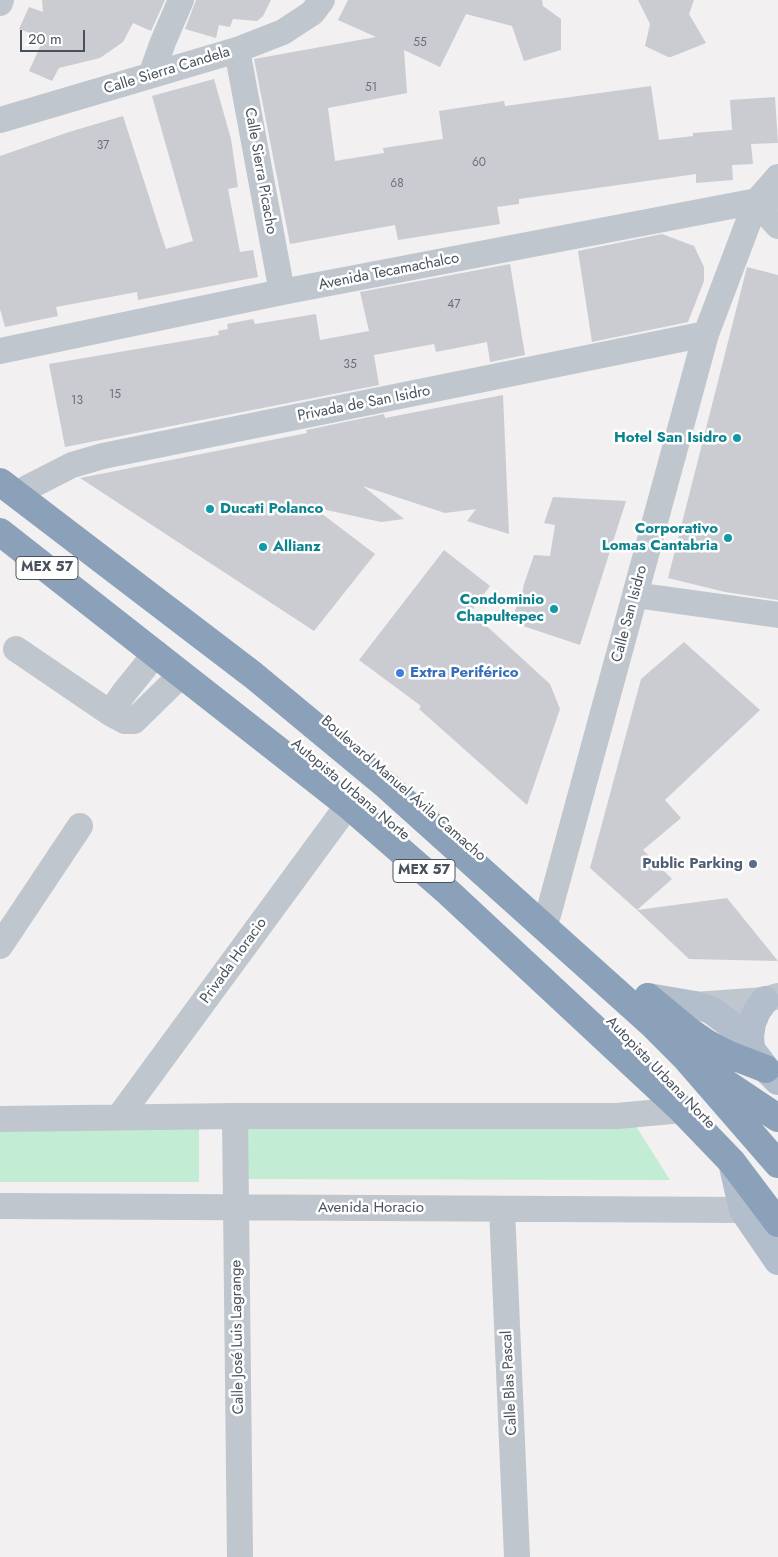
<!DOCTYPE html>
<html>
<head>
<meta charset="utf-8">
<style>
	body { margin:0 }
	#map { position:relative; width:778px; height:1557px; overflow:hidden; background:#f2f0f0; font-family:Jost,sans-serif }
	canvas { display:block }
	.scale { position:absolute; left:20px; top:30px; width:65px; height:22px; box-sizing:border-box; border:2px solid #49525c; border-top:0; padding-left:6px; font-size:15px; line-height:18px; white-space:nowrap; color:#49525c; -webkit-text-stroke:4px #fff; paint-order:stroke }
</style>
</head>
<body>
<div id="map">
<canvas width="778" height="1557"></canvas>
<div class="scale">20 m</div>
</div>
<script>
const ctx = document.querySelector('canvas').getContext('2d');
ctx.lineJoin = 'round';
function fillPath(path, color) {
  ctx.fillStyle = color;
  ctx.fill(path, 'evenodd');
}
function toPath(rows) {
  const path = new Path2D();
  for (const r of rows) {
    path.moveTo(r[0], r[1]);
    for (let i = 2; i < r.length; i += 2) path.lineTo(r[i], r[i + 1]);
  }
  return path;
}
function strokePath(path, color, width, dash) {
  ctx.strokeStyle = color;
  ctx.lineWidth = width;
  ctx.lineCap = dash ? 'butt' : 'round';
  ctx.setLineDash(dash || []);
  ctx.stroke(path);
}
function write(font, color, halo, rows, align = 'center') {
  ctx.font = font + ' Jost,sans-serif';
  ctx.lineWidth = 5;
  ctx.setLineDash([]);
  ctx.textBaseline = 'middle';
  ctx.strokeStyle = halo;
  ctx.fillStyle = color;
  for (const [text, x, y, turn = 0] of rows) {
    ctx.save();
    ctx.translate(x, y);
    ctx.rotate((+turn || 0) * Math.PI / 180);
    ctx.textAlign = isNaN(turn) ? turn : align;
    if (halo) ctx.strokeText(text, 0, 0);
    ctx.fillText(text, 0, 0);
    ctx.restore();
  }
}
fillPath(toPath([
	[245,1117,632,1120,670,1180,245,1179],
	[0,1125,199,1125,199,1182,0,1182]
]), '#c2ecd3');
fillPath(toPath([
	[42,0,165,0,151,31,133,23,123,42,100,58,59,68,52,81,29,71,44,38,19,29,29,7,43,12],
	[196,0,271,0,263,16,257,21,233,19,230,27,219,25,216,38,185,29],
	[348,0,542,0,543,6,561,19,561,50,524,61,512,26,466,14,440,67,404,50,407,93,328,108,335,161,384,153,383,148,443,139,439,111,504,101,505,106,651,86,659,140,693,136,693,133,732,130,730,100,775,97,778,143,751,144,753,164,732,165,733,180,696,183,696,174,519,199,519,204,497,207,500,224,398,240,395,225,290,244,254,59,376,37,338,20],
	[638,0,694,0,689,14,706,43,671,57,668,57,645,46,650,24],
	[214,79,231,139,238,187,228,189,240,252,253,250,258,277,138,300,137,292,56,307,58,316,5,327,0,309,0,156,69,132,123,116,166,249,193,241,152,96],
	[662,234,694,246,704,267,704,281,688,322,592,342,578,251],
	[510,264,525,355,490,362,487,342,436,352,434,344,374,355,379,385,65,447,49,364,219,335,218,331,228,329,227,324,253,319,255,324,316,314,320,340,369,331,360,292],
	[747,267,778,275,778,600,725,592,668,578],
	[503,395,509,534,467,521,476,509,445,513,363,486,404,519,381,522,313,507,375,554,314,631,80,478,307,433,306,430,384,414,385,418],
	[553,497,626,501,580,645,511,622,517,605,520,605,524,584,534,555,550,556,555,525,544,523],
	[444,550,490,586,472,610,467,608,550,684,560,709,527,805,419,709,421,706,359,660],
	[684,642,760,710,665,800,681,818,643,850,672,879,637,910,590,868,641,679],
	[727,898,778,961,689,959,637,910]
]), '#caccd2');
strokePath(toPath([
	[0,3,1,0],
	[237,50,282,292],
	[151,75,163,42,181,0],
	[0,120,237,50,283,32,312,13,322,0],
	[756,202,778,226],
	[0,351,282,292,778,197],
	[27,488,72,465,103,456,706,334],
	[635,595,778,615],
	[16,649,110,713,125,721,134,721,182,674],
	[110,713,123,694,156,653],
	[548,915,706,334,756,202,778,177],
	[0,946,80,826],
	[695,1005,765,1000,778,996],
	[235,1116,240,1557],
	[119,1117,348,805],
	[0,1119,235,1116,617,1116,682,1110],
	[0,1206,743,1210],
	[502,1209,517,1557]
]), '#bfc6cd', 26);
strokePath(toPath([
	[648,997,695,1005,711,1010,735,1028,766,1069,778,1081],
	[751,1049,750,1036,752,1023,757,1011,765,1000],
	[732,1162,743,1210,778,1261]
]), '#b2becc', 28);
strokePath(toPath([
	[0,482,253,675,387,786,652,1024,685,1057,778,1164],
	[0,532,348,805,448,892,682,1110,732,1162,778,1223],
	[648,997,689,1031,708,1044,727,1054,766,1069],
	[709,1072,778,1118]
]), '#8ba1ba', 28);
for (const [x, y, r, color] of [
	[737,438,5,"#0f9aa8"],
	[210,509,5,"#0f9aa8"],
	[728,538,5,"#0f9aa8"],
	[263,547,5,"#0f9aa8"],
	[554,609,5,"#0f9aa8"],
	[400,673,5,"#3f7fe0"],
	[753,864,5,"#5c6f8a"]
]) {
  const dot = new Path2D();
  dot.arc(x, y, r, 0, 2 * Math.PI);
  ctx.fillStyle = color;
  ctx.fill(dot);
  strokePath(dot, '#fff', 2);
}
write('12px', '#69707a', null, [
	["55",420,43],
	["51",371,88],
	["37",103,146],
	["60",479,163],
	["68",397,184],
	["47",454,305],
	["35",350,365],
	["15",115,395],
	["13",77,401]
]);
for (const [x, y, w] of [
	[47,568,62],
	[424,871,62]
]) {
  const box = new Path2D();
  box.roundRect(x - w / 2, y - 11.5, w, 23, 4);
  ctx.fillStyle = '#fff';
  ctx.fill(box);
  strokePath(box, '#49525c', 1);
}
write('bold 14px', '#49525c', null, [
	["MEX 57",47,568],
	["MEX 57",424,871]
]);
write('15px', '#49525c', '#fff', [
	["Calle Sierra Candela",167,71,-17],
	["Calle Sierra Picacho",260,171,80],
	["Avenida Tecamachalco",389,272,-11],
	["Privada de San Isidro",364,404,-11],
	["Calle San Isidro",630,614,-75],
	["Boulevard Manuel Ávila Camacho",403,789,41],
	["Autopista Urbana Norte",350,790,40],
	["Privada Horacio",234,961,-54],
	["Autopista Urbana Norte",660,1073,46],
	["Avenida Horacio",371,1208],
	["Calle José Luis Lagrange",238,1337,-91],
	["Calle Blas Pascal",510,1383,-93]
]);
write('bold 15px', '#0d838f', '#fff', [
	["Hotel San Isidro",727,438],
	["Ducati Polanco",220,509,"left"],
	["Corporativo",718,529],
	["Lomas Cantabria",718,546],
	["Allianz",273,547,"left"],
	["Condominio",544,600],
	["Chapultepec",544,617]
], 'right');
write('bold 15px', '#366cbe', '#fff', [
	["Extra Periférico",410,673]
], 'left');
write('bold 15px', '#4e5e75', '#fff', [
	["Public Parking",743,864]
], 'right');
</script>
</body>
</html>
